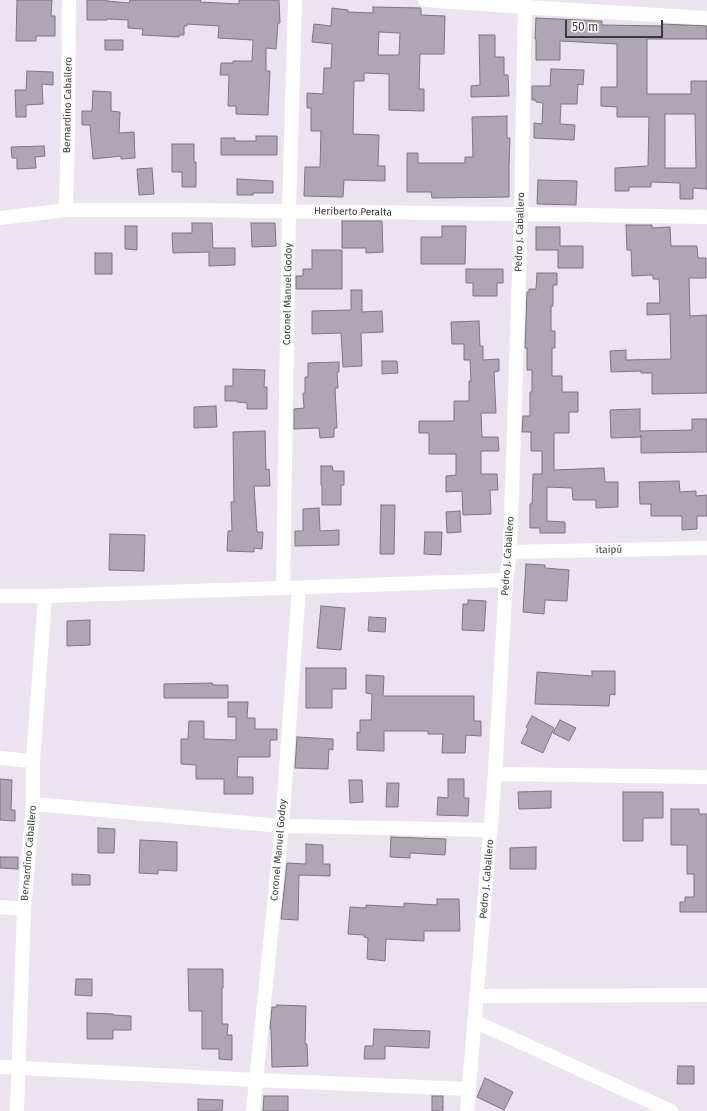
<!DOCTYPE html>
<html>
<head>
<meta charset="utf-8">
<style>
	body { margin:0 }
	#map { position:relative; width:707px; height:1111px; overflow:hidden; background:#ebe4f0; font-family:"Fira Sans",sans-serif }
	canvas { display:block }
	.scale { position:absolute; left:565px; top:20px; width:98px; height:18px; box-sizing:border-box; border:2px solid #3b383d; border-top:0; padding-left:5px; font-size:12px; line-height:14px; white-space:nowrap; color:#3b383d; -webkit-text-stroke:3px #fff; paint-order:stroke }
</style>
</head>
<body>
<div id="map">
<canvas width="707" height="1111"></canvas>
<div class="scale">50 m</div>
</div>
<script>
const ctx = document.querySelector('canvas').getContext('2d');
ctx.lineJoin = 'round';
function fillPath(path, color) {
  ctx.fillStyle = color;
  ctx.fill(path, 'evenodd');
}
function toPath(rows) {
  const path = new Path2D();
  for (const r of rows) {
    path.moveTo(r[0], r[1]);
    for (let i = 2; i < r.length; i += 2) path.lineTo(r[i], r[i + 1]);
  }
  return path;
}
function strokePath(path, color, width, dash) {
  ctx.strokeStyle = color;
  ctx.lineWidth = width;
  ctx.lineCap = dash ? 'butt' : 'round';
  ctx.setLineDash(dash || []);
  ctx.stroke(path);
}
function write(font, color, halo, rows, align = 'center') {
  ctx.font = font + ' "Fira Sans",sans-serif';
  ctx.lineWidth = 3;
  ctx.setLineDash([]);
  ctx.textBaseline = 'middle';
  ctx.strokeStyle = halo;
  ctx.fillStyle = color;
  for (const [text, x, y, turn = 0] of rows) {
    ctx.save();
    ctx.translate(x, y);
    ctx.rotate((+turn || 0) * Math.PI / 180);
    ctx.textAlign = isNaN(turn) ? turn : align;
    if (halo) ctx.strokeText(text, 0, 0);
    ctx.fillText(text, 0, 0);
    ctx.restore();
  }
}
const building = toPath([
	[17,0,52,0,51,16,55,16,55,36,36,36,36,41,16,41,17,0],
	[87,0,107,0,107,1,129,3,130,0,201,0,200,2,239,4,239,0,279,0,280,23,278,23,276,49,266,48,266,71,270,71,268,115,236,114,236,106,228,106,229,75,220,75,221,63,233,63,233,61,252,61,253,40,218,38,219,26,187,24,187,26,184,26,184,35,179,35,179,37,142,35,143,29,128,28,128,20,107,19,107,20,87,20,87,0],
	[373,7,421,8,421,15,445,16,444,54,420,54,419,89,424,89,424,111,389,110,389,74,364,73,364,81,354,81,353,134,379,135,378,166,385,166,385,181,344,180,343,197,304,196,305,167,320,167,321,131,311,131,311,108,307,108,307,93,323,94,324,68,331,68,332,44,312,42,314,24,331,26,332,8,348,10,348,12,373,13,373,7],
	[379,32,400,33,399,55,378,55,379,32],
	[536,18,602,21,602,25,662,26,662,24,707,26,707,39,647,39,647,94,691,94,691,81,707,81,707,189,693,188,693,199,680,199,680,183,651,182,651,187,629,187,629,191,615,191,615,168,648,166,649,117,617,117,617,107,601,106,601,87,617,87,617,44,560,41,560,60,536,60,536,39,535,39,536,18],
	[665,114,695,114,696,168,665,168,665,114],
	[479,35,495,35,495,57,504,57,504,75,508,75,509,96,471,97,471,86,480,85,479,35],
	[105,40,123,40,123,50,105,50,105,40],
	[551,69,584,70,583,85,578,84,577,104,561,104,560,124,575,125,574,140,534,138,534,123,542,124,543,103,536,102,536,100,532,100,532,86,550,86,551,69],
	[27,71,53,72,53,85,42,84,43,104,26,105,26,117,16,117,15,90,26,90,27,71],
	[93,91,111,92,111,111,120,112,119,133,134,132,135,158,121,159,121,156,93,159,90,125,82,125,82,111,92,111,93,91],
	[507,116,507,138,510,138,509,167,509,197,432,198,431,192,407,192,407,153,418,153,418,163,465,163,465,157,473,157,472,117,507,116],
	[256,136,277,136,277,155,221,155,221,138,235,138,235,141,256,141,256,136],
	[172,144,194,144,194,162,196,162,196,187,182,187,182,172,172,172,172,144],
	[44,146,45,156,35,157,36,168,17,169,17,158,12,158,11,147,44,146],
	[152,168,154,194,139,195,137,169,152,168],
	[237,179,273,181,273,193,253,193,253,195,237,195,237,179],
	[538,180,577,181,576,205,537,204,538,180],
	[342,221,382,221,383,252,366,253,366,248,342,248,342,221],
	[192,223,212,223,213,248,235,248,235,265,209,266,209,252,173,253,172,233,192,233,192,223],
	[251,223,275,223,276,246,252,247,251,223],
	[626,225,652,225,652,228,670,227,671,246,697,246,698,258,706,258,706,278,689,278,690,316,707,315,707,393,652,394,652,373,641,373,641,371,611,372,610,351,626,350,626,360,671,359,670,314,647,315,647,303,660,303,659,279,653,279,653,275,632,276,631,250,627,250,626,225],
	[125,226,137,226,137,250,125,249,125,226],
	[442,226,466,226,465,264,421,264,421,237,442,237,442,226],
	[536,227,560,227,560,246,583,246,583,268,558,268,558,250,536,250,536,227],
	[312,250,342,250,342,289,296,289,296,276,303,276,303,269,312,269,312,250],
	[95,253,112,253,112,274,95,274,95,253],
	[466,269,503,269,503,283,497,283,497,296,473,296,473,283,466,283,466,269],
	[537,273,557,273,557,285,553,285,553,306,551,306,551,331,555,331,555,348,552,348,552,376,562,376,562,392,578,392,578,412,569,412,569,433,554,433,554,470,604,468,605,482,618,482,618,507,596,508,596,500,573,500,572,488,547,487,547,521,565,522,565,533,540,533,540,528,530,528,530,504,532,504,533,474,542,474,542,451,531,451,531,432,522,432,523,416,530,416,530,392,532,392,532,370,527,370,527,348,525,348,527,292,529,292,529,289,536,289,537,273],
	[351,290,362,290,362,312,382,311,383,332,361,333,362,366,343,367,341,333,312,334,312,311,351,310,351,290],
	[479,321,480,346,483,346,483,360,499,359,499,371,494,372,496,413,481,413,482,437,498,437,499,451,481,451,481,474,497,474,498,490,490,490,491,514,463,515,462,491,446,492,446,476,456,475,456,454,429,454,429,433,419,433,419,421,454,421,454,401,469,401,469,381,471,381,470,360,464,360,464,344,452,344,451,322,479,321],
	[382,361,397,361,398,373,382,374,382,361],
	[339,362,339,372,337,372,338,388,335,388,337,428,334,428,334,437,320,438,319,428,294,429,294,409,304,408,303,393,305,393,305,377,308,377,308,363,339,362],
	[233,369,265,370,264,387,267,387,267,409,247,409,247,403,237,402,237,401,225,401,225,386,233,386,233,369],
	[216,406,217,427,194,428,194,407,216,406],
	[640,409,640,431,692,430,692,419,707,419,707,452,641,453,641,435,641,437,611,438,610,410,640,409],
	[265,431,266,470,269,469,270,486,254,486,257,532,263,532,262,549,254,548,254,552,227,551,228,531,232,531,231,502,234,502,233,432,265,431],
	[321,466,332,466,333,471,344,471,344,485,341,485,341,505,322,505,322,485,321,485,321,466],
	[679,481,680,492,696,491,696,496,707,495,707,516,697,516,697,529,682,530,682,516,651,516,651,504,640,504,639,482,679,481],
	[381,505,395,505,394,554,380,554,381,505],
	[319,508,320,531,339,530,339,545,295,546,295,531,303,531,303,509,319,508],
	[460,511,461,532,447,533,446,512,460,511],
	[425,532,442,532,441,555,424,554,425,532],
	[110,534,145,535,144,571,109,570,110,534],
	[526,564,545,565,545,568,569,570,567,601,545,600,544,614,523,612,526,564],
	[468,600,486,601,484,631,462,630,463,604,468,604,468,600],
	[321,606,345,608,341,650,317,648,321,606],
	[369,617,386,618,385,632,368,631,369,617],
	[90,620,90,645,67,646,67,621,90,620],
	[306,668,346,668,346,689,332,689,332,708,306,708,306,668],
	[592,671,615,671,615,695,610,694,609,706,535,704,537,672,592,676,592,671],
	[366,675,384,676,383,696,474,696,474,721,481,721,481,736,466,735,465,753,442,753,443,734,428,734,428,731,384,731,384,751,357,750,357,732,360,733,360,720,371,720,372,694,366,693,366,675],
	[212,683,213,685,228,685,228,698,164,698,164,684,212,683],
	[228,702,248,702,247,718,255,718,255,729,277,729,277,740,270,740,270,757,238,757,237,777,253,777,253,794,224,794,224,779,196,779,196,765,181,764,181,739,188,739,189,721,204,721,204,739,236,740,236,717,228,717,228,702],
	[532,716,554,728,543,753,521,743,528,729,526,727,532,716],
	[560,720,576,728,569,741,553,733,560,720],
	[297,737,333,739,333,750,329,749,328,769,295,768,297,737],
	[0,779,12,780,11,810,15,810,15,821,0,820,0,779],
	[448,779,464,779,464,798,469,798,468,816,437,815,438,797,448,798,448,779],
	[349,780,362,780,363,802,350,803,349,780],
	[387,783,399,783,398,807,386,807,387,783],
	[551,791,551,808,519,809,518,792,551,791],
	[623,792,663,792,663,818,643,818,643,841,623,841,623,792],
	[671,809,699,809,699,814,707,814,707,912,680,912,680,902,685,902,685,897,694,897,694,874,687,874,687,845,671,845,671,809],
	[98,828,115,829,114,853,98,853,98,828],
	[391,837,446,839,445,855,410,853,410,858,390,857,391,837],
	[140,840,177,842,177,871,158,870,158,874,139,873,140,840],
	[306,844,323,845,323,864,330,864,330,876,299,875,298,920,281,919,287,863,306,864,306,844],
	[536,847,536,869,510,869,510,848,536,847],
	[0,857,18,857,18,869,0,868,0,857],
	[72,874,90,875,90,885,72,885,72,874],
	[437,899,459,899,460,931,424,931,424,941,386,939,385,961,367,959,368,938,364,937,364,935,348,934,350,907,366,908,366,905,404,907,404,903,437,905,437,899],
	[188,969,223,969,223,988,222,988,222,1024,228,1024,227,1035,232,1035,232,1060,219,1059,219,1049,202,1049,202,1011,189,1011,188,969],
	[76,979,92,979,92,996,75,995,76,979],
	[277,1005,306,1006,305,1044,307,1044,308,1066,272,1067,271,1029,270,1029,272,1007,277,1007,277,1005],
	[87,1013,113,1014,113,1015,131,1016,131,1030,113,1030,113,1039,87,1039,87,1013],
	[374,1029,430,1031,429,1048,385,1046,385,1059,364,1059,365,1046,373,1046,374,1029],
	[678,1066,694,1066,694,1084,677,1084,678,1066],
	[485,1078,513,1092,504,1110,477,1097,485,1078],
	[264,1096,288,1096,288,1111,263,1111,264,1096],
	[432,1096,443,1096,443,1111,432,1111,432,1096],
	[198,1099,223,1100,222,1111,198,1111,198,1099]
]);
fillPath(building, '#aea7b3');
strokePath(building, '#7c7580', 1);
strokePath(toPath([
	[425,0,524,7,707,18],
	[66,210,68,126,69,0],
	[0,218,66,210,184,210,521,214,707,217],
	[510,552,707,548],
	[283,588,289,211,295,0],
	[0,596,45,596,283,588,506,580],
	[0,758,33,761],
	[495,774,707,777],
	[33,804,282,826,491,830],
	[0,907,24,909],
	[477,996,707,995],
	[474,1021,671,1111],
	[0,1067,255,1080,469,1089],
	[17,1111,24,909,33,804,33,761,45,596],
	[253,1111,282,826,299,588],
	[467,1111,495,774,506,580,510,552,521,214,525,0]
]), '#fff', 14);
write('10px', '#3b383d', '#fff', [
	["Bernardino Caballero",68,105,-89],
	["Heriberto Peralta",353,212,1],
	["Pedro J. Caballero",520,232,-88],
	["Coronel Manuel Godoy",288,294,-89],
	["itaipú",609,550,-1],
	["Pedro J. Caballero",508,556,-86],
	["Coronel Manuel Godoy",279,850,-85],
	["Bernardino Caballero",29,853,-85],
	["Pedro J. Caballero",487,879,-85]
]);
</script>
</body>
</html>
